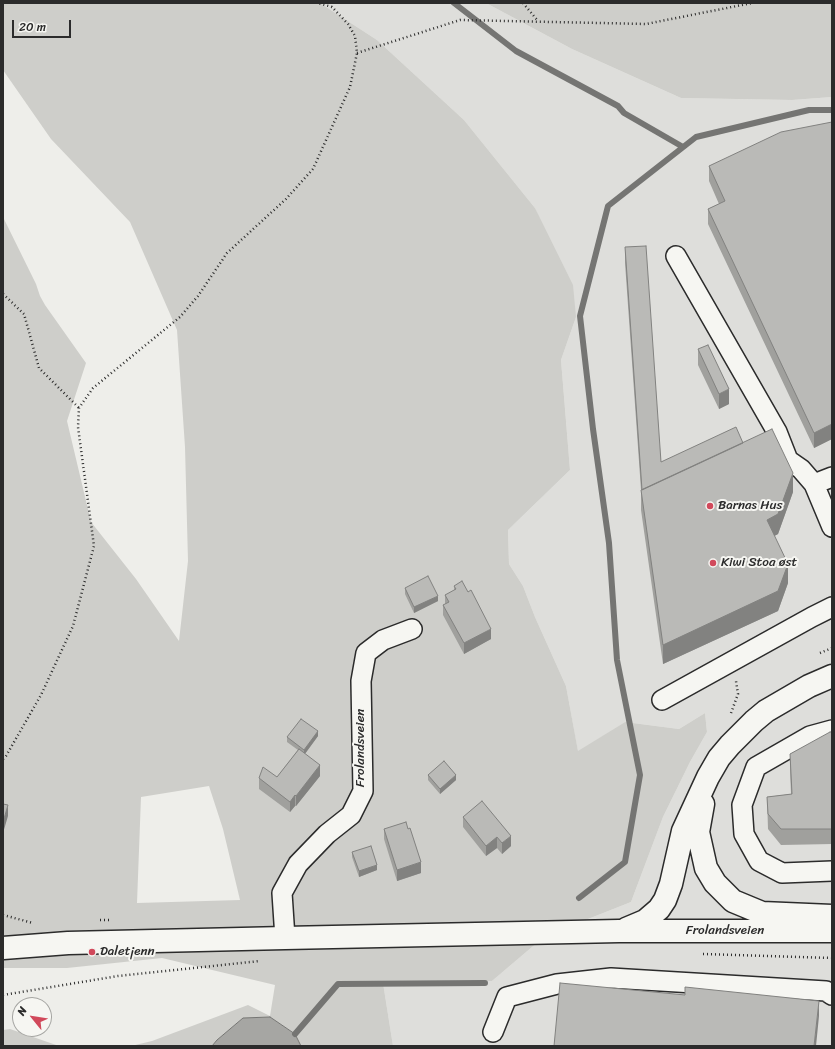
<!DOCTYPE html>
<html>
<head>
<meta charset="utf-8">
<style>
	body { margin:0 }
	#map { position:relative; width:835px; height:1049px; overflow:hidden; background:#eeeeea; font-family:Sriracha,sans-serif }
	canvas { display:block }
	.frame { position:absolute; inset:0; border:4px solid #2b2b2b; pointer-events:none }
	.north { position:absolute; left:12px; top:997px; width:40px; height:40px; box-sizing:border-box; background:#f6f6f2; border:1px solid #a5a5a2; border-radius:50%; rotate:300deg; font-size:11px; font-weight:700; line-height:16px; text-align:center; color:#2b2b2b }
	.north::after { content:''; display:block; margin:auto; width:14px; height:18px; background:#d1495b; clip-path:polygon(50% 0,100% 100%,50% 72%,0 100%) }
	.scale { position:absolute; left:12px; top:20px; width:59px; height:18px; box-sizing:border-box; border:2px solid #2b2b2b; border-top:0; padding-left:5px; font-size:12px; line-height:14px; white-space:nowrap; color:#2b2b2b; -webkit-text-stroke:3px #f6f6f2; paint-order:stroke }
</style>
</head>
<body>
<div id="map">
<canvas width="835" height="1049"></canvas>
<div class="frame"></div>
<div class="north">N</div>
<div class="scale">20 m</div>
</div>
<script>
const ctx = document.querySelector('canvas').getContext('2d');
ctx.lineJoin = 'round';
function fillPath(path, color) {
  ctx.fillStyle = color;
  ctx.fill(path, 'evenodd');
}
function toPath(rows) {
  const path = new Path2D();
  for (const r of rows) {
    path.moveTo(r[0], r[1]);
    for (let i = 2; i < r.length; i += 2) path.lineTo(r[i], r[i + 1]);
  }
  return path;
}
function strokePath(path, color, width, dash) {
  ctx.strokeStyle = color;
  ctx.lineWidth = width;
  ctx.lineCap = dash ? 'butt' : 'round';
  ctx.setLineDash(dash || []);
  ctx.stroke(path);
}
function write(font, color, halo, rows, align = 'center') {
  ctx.font = font + ' Sriracha,sans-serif';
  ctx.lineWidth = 4;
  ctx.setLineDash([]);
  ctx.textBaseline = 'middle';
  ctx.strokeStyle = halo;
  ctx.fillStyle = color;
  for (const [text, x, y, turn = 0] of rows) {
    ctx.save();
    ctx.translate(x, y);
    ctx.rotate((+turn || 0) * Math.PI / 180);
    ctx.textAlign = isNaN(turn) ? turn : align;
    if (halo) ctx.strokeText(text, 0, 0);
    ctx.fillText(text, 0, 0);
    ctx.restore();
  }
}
fillPath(toPath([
	[320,3,486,3,572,49,681,98,792,100,832,97,832,1046,393,1046,383,983,492,981,545,936,631,902,663,817,690,762,707,732,705,713,679,729,625,722,578,752,566,686,535,617,523,586,509,564,508,530,570,470,561,360,576,317,535,208,464,120,377,40]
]), '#dededb');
fillPath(toPath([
	[3,3,320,3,377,40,464,120,535,208,573,285,576,317,561,360,570,470,508,530,509,564,523,586,535,617,566,686,578,751,625,722,679,729,705,713,707,732,690,762,663,817,631,902,545,936,492,981,383,983,393,1046,301,1046,295,1034,270,1017,243,1018,217,1040,212,1046,131,1046,152,1041,248,1005,270,1016,275,985,162,958,67,968,3,968,3,217,36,284,40,296,45,305,86,363,67,421,91,522,136,579,179,641,188,561,185,447,177,330,130,222,51,139,3,70],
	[209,786,223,829,240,900,137,903,141,797],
	[486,3,832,3,832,97,792,100,681,98,572,49],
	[10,1029,59,1046,3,1046,3,1030]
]), '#cececa');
const water = toPath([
	[270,1017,295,1034,301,1046,212,1046,217,1040,243,1018,270,1017]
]);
fillPath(water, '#a6a6a3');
strokePath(water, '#757573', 1);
strokePath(toPath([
	[454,3,516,51,618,106,624,113,683,147],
	[579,898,625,862,640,775,617,660,609,543,593,429,580,316,608,206,696,137,809,110,832,110],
	[295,1034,338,984,485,983]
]), '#757573', 6);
const minor = toPath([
	[676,256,777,432,788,460,801,469,814,484,832,477],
	[814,484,832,527],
	[662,700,812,617,832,607],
	[832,730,810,736,756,767,742,805,744,834,759,861,782,873,832,871],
	[285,938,282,893,298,864,327,834,351,815,363,791,361,681,366,653,383,640,412,629],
	[493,1032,507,997,557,984,611,978,826,991,832,995]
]);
const major = toPath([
	[703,804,698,832,706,868,715,883,733,901,762,913,832,916],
	[626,929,645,921,659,909,665,900,671,884,683,831,708,777,719,758,730,745,754,721,766,711,809,686,832,676],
	[3,948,68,943,285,938,619,931,832,931]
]);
strokePath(minor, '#2b2b2b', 22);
strokePath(major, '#2b2b2b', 25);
strokePath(toPath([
	[523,3,538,21],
	[357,53,460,20,646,24,752,3],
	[3,294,24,314,39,368,79,408],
	[820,653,832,648],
	[731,713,738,694,736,681],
	[3,759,6,756,41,695,73,626,94,546,78,427,79,408,93,388,180,317,198,296,227,253,286,199,313,169,350,87,357,53,355,36,348,24,332,7,318,3],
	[3,915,33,923],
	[100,920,111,920],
	[703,954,832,958],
	[3,995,118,976,260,961]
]), '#2b2b2b', 2.5, [1, 3]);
strokePath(minor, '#f6f6f2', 19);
strokePath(major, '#f6f6f2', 22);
fillPath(toPath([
	[832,122,832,439,814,448,708,224,708,209,719,204,709,181,709,166],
	[625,247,661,462,743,443,793,492,778,534,774,536,788,583,778,611,663,664,641,510,641,490,625,263],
	[698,349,729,404,719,409,698,365],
	[454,586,491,639,464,654,443,615,443,605,445,604,445,595,454,591],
	[405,588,438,601,414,613,405,594],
	[832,732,832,844,781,845,768,829,767,797,791,794,790,769,790,754],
	[318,736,305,754,320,776,296,806,295,806,290,812,259,789,259,778,277,777,298,750,287,742,287,737],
	[428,775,456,780,440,794,428,780],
	[463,817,511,846,502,854,497,848,486,856,463,827],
	[384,829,421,873,397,881,384,839],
	[352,852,377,870,359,877,352,857]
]), '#a0a09d');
fillPath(toPath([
	[729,389,729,404,719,409,719,394],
	[832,424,832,439,814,448,814,433],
	[793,473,793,492,778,534,767,540,767,520],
	[788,564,788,583,778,611,663,664,663,645],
	[438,596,438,601,414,613,414,607],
	[491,629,491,639,464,654,464,643],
	[318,731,318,736,304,755,304,750],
	[320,765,320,776,296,806,296,796],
	[456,775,456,780,440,794,440,789],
	[295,795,295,806,290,812,290,802],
	[8,805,8,816,3,833,3,822],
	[511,836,511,846,502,854,502,843],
	[497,837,497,848,486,856,486,846],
	[421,862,421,873,397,881,397,870],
	[377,865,377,870,359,877,359,871],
	[819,1001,819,1016,816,1046,814,1046]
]), '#828280');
const building = toPath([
	[832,122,832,424,814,433,708,209,725,201,709,166,781,132,832,122],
	[646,246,661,462,736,427,743,443,642,490,625,247,646,246],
	[708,345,729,389,719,394,698,349,708,345],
	[772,429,793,473,778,514,767,520,788,564,778,591,663,645,641,490,772,429],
	[428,576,438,596,414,607,405,588,428,576],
	[462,581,468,592,471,590,491,629,464,643,443,605,449,602,445,595,456,589,454,586,462,581],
	[301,719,318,731,304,750,287,737,301,719],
	[830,732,832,732,832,829,781,829,768,814,767,797,792,794,790,754,830,732],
	[299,749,320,765,296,796,295,795,290,802,259,778,263,767,277,777,299,749],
	[444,761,456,775,440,789,428,775,444,761],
	[482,801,511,836,502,843,497,837,486,846,463,817,482,801],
	[3,804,8,805,3,822,3,804],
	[406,822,408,829,410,828,421,862,397,870,384,829,406,822],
	[371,846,377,865,359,871,352,852,371,846],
	[560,983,685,995,685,987,819,1001,814,1046,554,1046,560,983]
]);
fillPath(building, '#babab7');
strokePath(building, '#828280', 1);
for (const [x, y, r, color] of [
	[710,506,4,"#d1495b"],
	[713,563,4,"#d1495b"],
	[92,952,4,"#d1495b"]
]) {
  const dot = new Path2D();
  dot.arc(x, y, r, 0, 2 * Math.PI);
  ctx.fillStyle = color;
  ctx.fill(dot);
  strokePath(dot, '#f6f6f2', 1.5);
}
write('13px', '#2b2b2b', '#f6f6f2', [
	["Barnas Hus",718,506],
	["Kiwi Stoa øst",721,563],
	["Daletjenn",100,952]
], 'left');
write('13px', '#2b2b2b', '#f6f6f2', [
	["Frolandsveien",361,748,-90],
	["Frolandsveien",725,931]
]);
</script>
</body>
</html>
